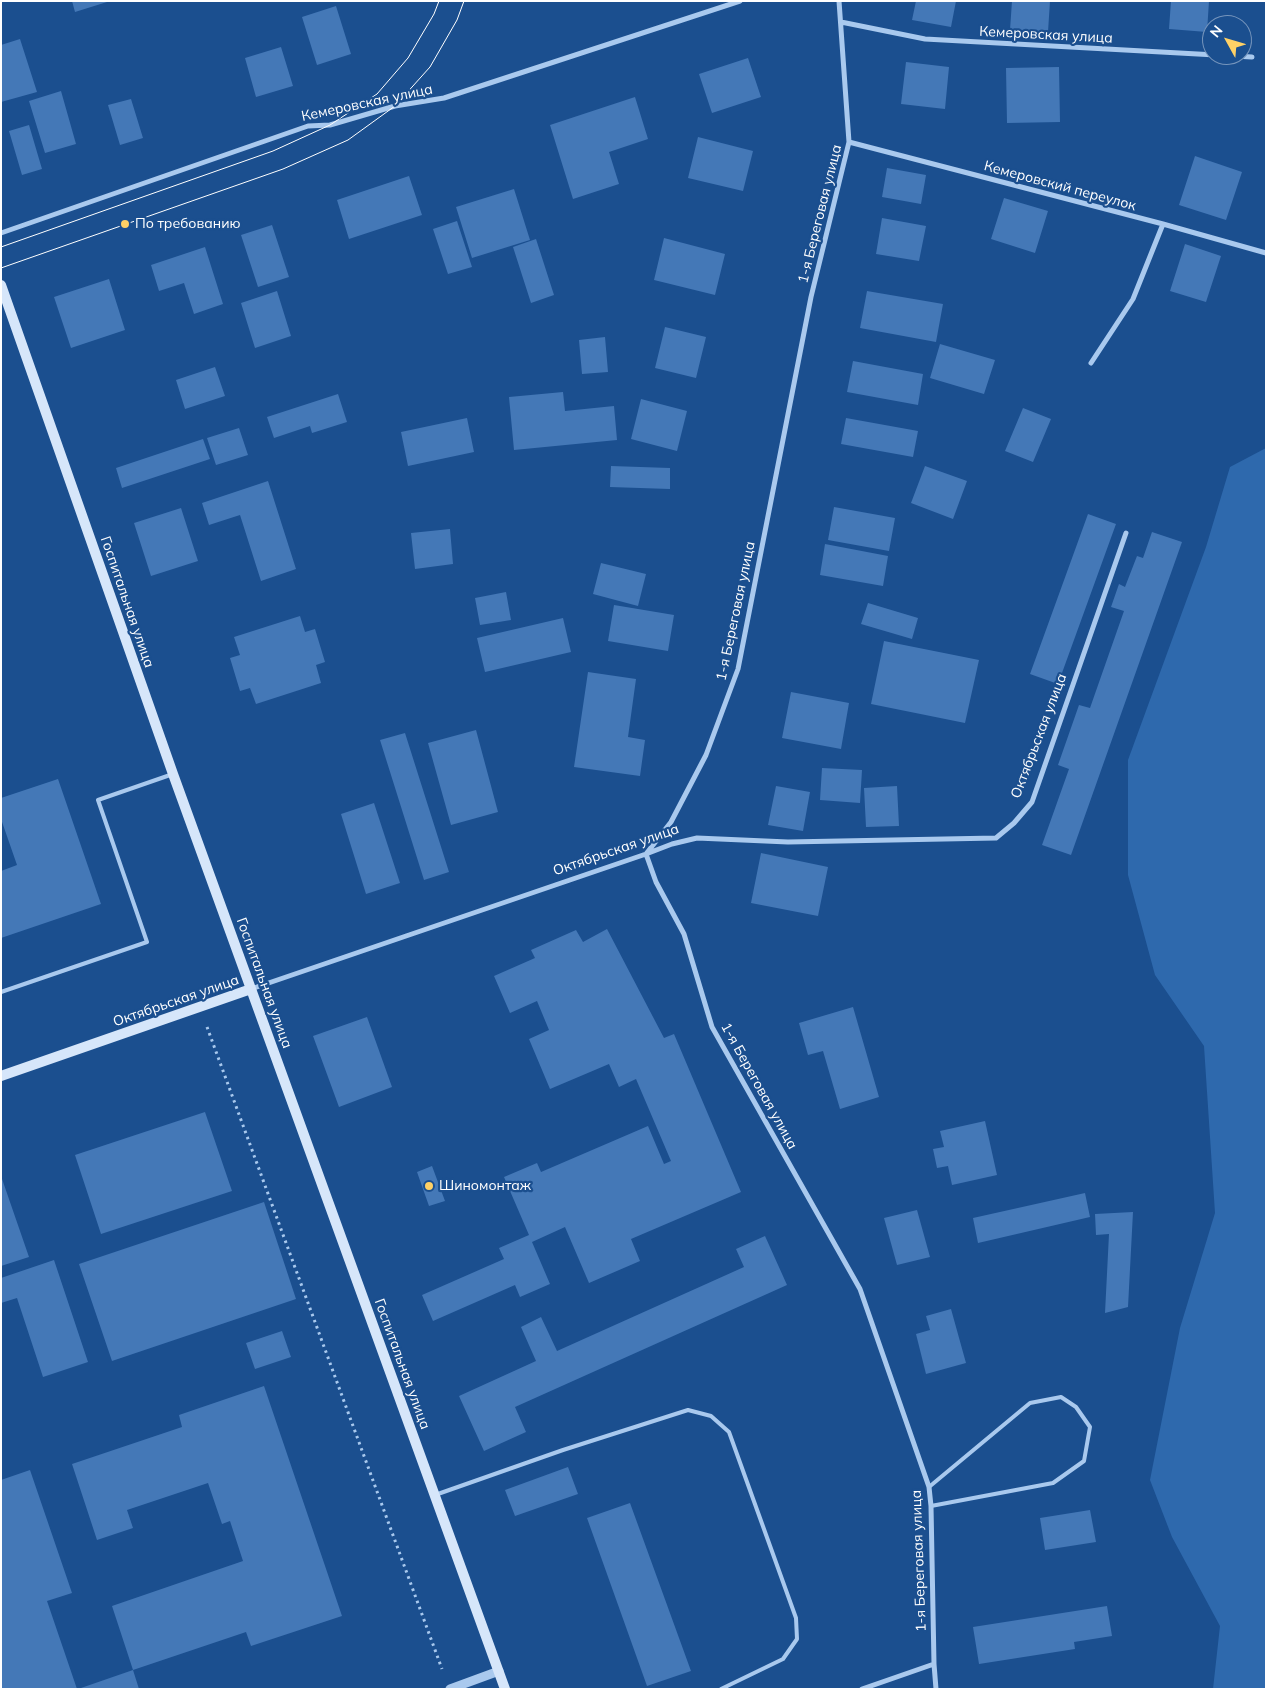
<!DOCTYPE html>
<html>
<head>
<meta charset="utf-8">
<style>
	body { margin:0 }
	#map { position:relative; width:1267px; height:1690px; overflow:hidden; background:#1b4f8f; font-family:Mulish,sans-serif }
	canvas { display:block }
	.frame { position:absolute; inset:0; border:2px solid #fff; pointer-events:none }
	.north { position:absolute; left:1202px; top:15px; width:50px; height:50px; box-sizing:border-box; background:#1b4f8f; border:1px solid #7695bc; border-radius:50%; rotate:309deg; font-size:14px; font-weight:700; line-height:20px; text-align:center; color:#fff }
	.north::after { content:''; display:block; margin:auto; width:18px; height:22px; background:#ffd166; clip-path:polygon(50% 0,100% 100%,50% 72%,0 100%) }
</style>
</head>
<body>
<div id="map">
<canvas width="1267" height="1690"></canvas>
<div class="frame"></div>
<div class="north">N</div>
</div>
<script>
const ctx = document.querySelector('canvas').getContext('2d');
ctx.lineJoin = 'round';
function fillPath(path, color) {
  ctx.fillStyle = color;
  ctx.fill(path, 'evenodd');
}
function toPath(rows) {
  const path = new Path2D();
  for (const r of rows) {
    path.moveTo(r[0], r[1]);
    for (let i = 2; i < r.length; i += 2) path.lineTo(r[i], r[i + 1]);
  }
  return path;
}
function strokePath(path, color, width, dash) {
  ctx.strokeStyle = color;
  ctx.lineWidth = width;
  ctx.lineCap = dash ? 'butt' : 'round';
  ctx.setLineDash(dash || []);
  ctx.stroke(path);
}
function write(font, color, halo, rows, align = 'center') {
  ctx.font = font + ' Mulish,sans-serif';
  ctx.lineWidth = 4.5;
  ctx.setLineDash([]);
  ctx.textBaseline = 'middle';
  ctx.strokeStyle = halo;
  ctx.fillStyle = color;
  for (const [text, x, y, turn = 0] of rows) {
    ctx.save();
    ctx.translate(x, y);
    ctx.rotate((+turn || 0) * Math.PI / 180);
    ctx.textAlign = isNaN(turn) ? turn : align;
    if (halo) ctx.strokeText(text, 0, 0);
    ctx.fillText(text, 0, 0);
    ctx.restore();
  }
}
fillPath(toPath([
	[1266,448,1266,1689,1213,1689,1220,1626,1172,1537,1150,1480,1180,1328,1215,1213,1204,1046,1155,975,1128,875,1128,760,1206,547,1230,467]
]), '#2e69ad');
fillPath(toPath([
	[72,1,107,1,107,2,75,12],
	[916,1,956,1,951,27,912,20],
	[1012,1,1050,1,1048,32,1010,30],
	[1171,1,1209,1,1207,32,1169,29],
	[336,6,351,54,317,65,302,17],
	[20,39,37,92,1,102,1,45],
	[281,47,293,86,256,97,245,58],
	[748,58,761,97,712,113,699,74],
	[906,62,949,67,945,109,901,104],
	[1059,67,1060,122,1007,123,1006,68],
	[61,91,76,144,45,153,29,101],
	[635,97,648,139,609,152,619,184,573,199,550,125],
	[131,99,143,138,120,145,108,105],
	[29,125,42,169,22,175,9,131],
	[698,137,753,151,743,191,688,178],
	[1195,156,1242,172,1226,220,1179,205],
	[887,168,926,175,921,204,882,197],
	[409,176,422,215,349,239,337,200],
	[514,189,530,240,472,258,456,207],
	[1004,198,1048,211,1035,253,991,239],
	[882,218,926,226,919,261,876,254],
	[457,221,472,267,448,274,433,229],
	[272,225,289,277,258,287,241,235],
	[664,238,725,254,715,295,654,280],
	[536,239,554,295,531,303,513,247],
	[1185,244,1221,256,1206,302,1170,291],
	[205,247,223,304,194,314,184,283,159,291,151,265],
	[109,279,125,330,71,348,54,297],
	[277,291,291,336,255,348,241,303],
	[867,291,943,304,936,342,860,328],
	[665,327,706,337,696,378,655,368],
	[605,337,608,372,582,374,579,340],
	[940,344,995,360,984,394,930,378],
	[853,361,923,374,918,405,847,392],
	[215,367,225,396,185,409,176,380],
	[563,392,565,411,614,406,617,440,514,450,509,397],
	[338,394,347,422,312,433,310,426,274,438,267,417],
	[641,399,687,411,677,451,631,439],
	[1023,408,1051,419,1033,462,1005,451],
	[467,418,474,452,408,466,401,432],
	[846,418,918,431,913,457,841,444],
	[239,428,248,455,216,465,207,438],
	[203,439,210,459,122,488,116,468],
	[611,466,670,468,670,489,610,487],
	[925,466,967,481,953,519,911,503],
	[268,481,296,569,261,581,240,515,209,525,202,503],
	[834,507,895,518,889,551,828,540],
	[181,508,198,561,151,576,134,523],
	[1088,514,1116,524,1058,684,1030,674],
	[450,529,453,564,415,569,411,533],
	[1152,532,1182,542,1071,855,1042,845,1069,769,1058,765,1079,705,1090,708,1124,611,1111,607,1119,584,1125,587,1137,556,1143,558],
	[825,544,888,556,883,586,820,575],
	[601,563,646,574,638,606,593,594],
	[506,592,511,620,480,625,475,598],
	[868,603,918,618,912,639,861,624],
	[614,605,674,615,668,651,608,641],
	[300,616,305,632,315,629,325,662,316,665,321,683,256,704,250,688,240,691,230,658,240,655,234,637],
	[563,618,571,652,485,672,477,638],
	[884,641,979,660,965,723,871,704],
	[588,672,636,679,628,737,645,740,640,776,574,767],
	[791,692,849,703,841,749,782,738],
	[476,730,498,812,451,825,428,743],
	[405,733,449,872,424,880,380,740],
	[822,768,862,770,860,803,820,800],
	[58,779,101,904,1,938,1,871,17,865,1,819,1,798],
	[776,786,810,792,803,831,768,825],
	[897,786,899,826,866,827,864,788],
	[374,803,400,883,366,894,341,814],
	[761,853,828,867,818,916,751,903],
	[607,929,664,1038,674,1034,741,1192,631,1239,640,1261,589,1283,565,1227,532,1242,550,1284,520,1297,515,1285,433,1321,422,1295,504,1259,499,1248,529,1235,504,1177,537,1163,541,1172,648,1126,664,1164,671,1161,636,1079,619,1087,609,1064,550,1089,529,1039,549,1030,537,1001,510,1013,494,976,535,958,531,950,576,930,583,942],
	[853,1007,879,1097,840,1109,823,1051,808,1055,799,1023],
	[367,1017,392,1087,339,1107,313,1036],
	[205,1112,232,1191,101,1234,75,1155],
	[985,1121,997,1175,952,1185,948,1166,937,1168,933,1149,944,1147,940,1131],
	[432,1166,445,1201,429,1206,417,1172],
	[1,1176,29,1257,1,1266],
	[1085,1193,1090,1217,978,1243,973,1218],
	[264,1202,296,1299,112,1361,79,1264],
	[917,1210,930,1257,897,1265,884,1218],
	[1133,1212,1128,1307,1105,1313,1109,1234,1096,1235,1095,1214],
	[765,1236,787,1285,515,1407,526,1432,484,1451,459,1396,536,1361,521,1327,541,1317,557,1351,744,1267,736,1249],
	[54,1260,88,1362,43,1377,17,1298,1,1303,1,1278],
	[951,1309,966,1363,926,1374,916,1334,930,1330,926,1316],
	[282,1331,291,1357,255,1369,246,1343],
	[264,1386,342,1616,251,1646,246,1632,133,1670,112,1606,243,1561,230,1521,222,1524,208,1483,127,1510,133,1528,97,1540,72,1464,182,1427,179,1415],
	[568,1467,578,1494,515,1516,505,1490],
	[30,1470,72,1593,47,1601,77,1689,1,1689,1,1480],
	[630,1503,691,1671,647,1686,587,1518],
	[1090,1510,1096,1542,1045,1550,1040,1518],
	[1107,1606,1112,1636,1074,1642,1075,1649,979,1664,973,1627],
	[133,1670,139,1689,81,1689,81,1688]
]), '#4478b7');
strokePath(toPath([
	[207,1027,442,1669]
]), '#a9c9ee', 3, [2.5, 4]);
strokePath(toPath([
	[1,992,147,942,98,800,173,774],
	[929,1487,1030,1403,1061,1397,1076,1407,1090,1427,1084,1461,1053,1483,931,1506],
	[435,1495,563,1450,688,1410,711,1416,729,1432,796,1618,797,1639,783,1659,721,1689]
]), '#a9c9ee', 4);
strokePath(toPath([
	[839,1,849,142,811,297,738,669,706,755,671,822,646,854,656,882,684,934,712,1027,860,1289,929,1487,931,1506,934,1664,936,1689],
	[841,22,925,39,1252,57],
	[849,142,1163,224,1266,253],
	[1,233,308,126,330,125,395,106,444,98,740,1],
	[1091,363,1133,299,1163,224],
	[251,989,646,854,672,844,697,838,788,842,996,838,1014,823,1032,802,1126,533],
	[862,1689,934,1664]
]), '#a9c9ee', 5);
strokePath(toPath([
	[450,1689,499,1671]
]), '#a9c9ee', 9);
strokePath(toPath([
	[1,285,173,774,505,1689],
	[1,1076,251,989]
]), '#d6e6fa', 10);
strokePath(toPath([
	[1,247,273,151,330,125,377,94,408,58,434,14,439,1],
	[1,268,283,169,348,140,395,106,430,67,457,20,464,1]
]), '#fff', 1);
for (const [x, y, r, color] of [
	[125,224,5,"#ffd166"],
	[429,1186,5,"#ffd166"]
]) {
  const dot = new Path2D();
  dot.arc(x, y, r, 0, 2 * Math.PI);
  ctx.fillStyle = color;
  ctx.fill(dot);
  strokePath(dot, '#1b4f8f', 2);
}
write('14px', '#fff', '#1b4f8f', [
	["Кемеровская улица",1046,35,3],
	["Кемеровская улица",367,103,-12],
	["Кемеровский переулок",1060,186,15],
	["1-я Береговая улица",820,214,-76],
	["Госпитальная улица",127,602,71],
	["1-я Береговая улица",736,611,-78],
	["Октябрьская улица",1039,736,-69],
	["Октябрьская улица",616,850,-19],
	["Госпитальная улица",264,983,70],
	["Октябрьская улица",176,1001,-19],
	["1-я Береговая улица",759,1086,61],
	["Госпитальная улица",402,1364,70],
	["1-я Береговая улица",919,1561,-92]
]);
write('14px', '#fff', '#1b4f8f', [
	["По требованию",135,224],
	["Шиномонтаж",439,1186]
], 'left');
</script>
</body>
</html>
